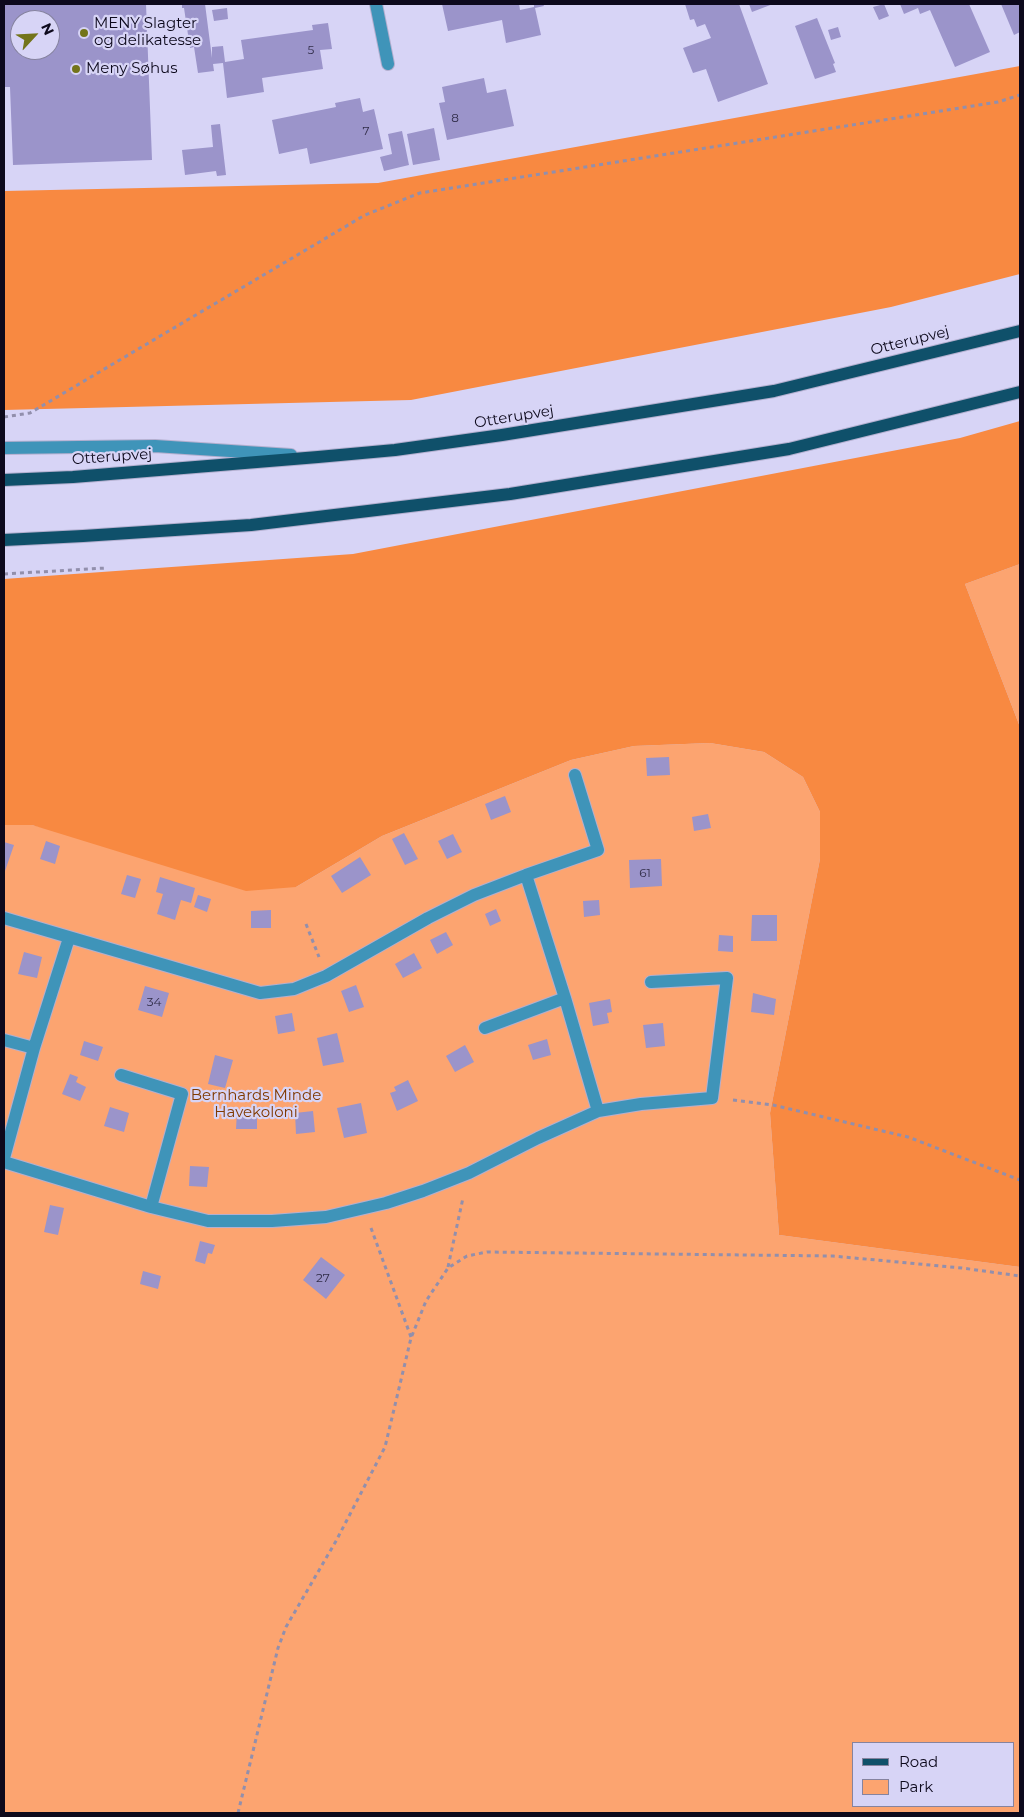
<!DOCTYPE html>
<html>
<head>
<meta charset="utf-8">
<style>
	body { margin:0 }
	#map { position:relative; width:1024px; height:1817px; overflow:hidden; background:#d7d4f6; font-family:Montserrat,sans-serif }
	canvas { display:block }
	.frame { position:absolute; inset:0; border:5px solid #0d091c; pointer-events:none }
	.legend { position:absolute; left:852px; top:1742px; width:162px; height:65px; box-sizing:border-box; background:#d7d4f6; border:1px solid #86839f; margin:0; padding:6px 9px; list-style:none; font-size:15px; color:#0d091c }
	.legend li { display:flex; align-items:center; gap:10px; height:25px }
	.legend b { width:25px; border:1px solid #86839f }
	.north { position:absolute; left:10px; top:10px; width:50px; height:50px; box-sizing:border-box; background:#d7d4f6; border:1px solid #86839f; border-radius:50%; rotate:65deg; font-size:14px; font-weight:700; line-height:20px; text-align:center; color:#0d091c }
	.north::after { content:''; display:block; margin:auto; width:18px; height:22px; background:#73741a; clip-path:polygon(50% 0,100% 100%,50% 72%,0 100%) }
</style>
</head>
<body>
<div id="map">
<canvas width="1024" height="1817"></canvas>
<div class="frame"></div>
<ul class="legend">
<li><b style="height:6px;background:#0f506a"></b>Road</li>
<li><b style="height:14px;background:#fca470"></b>Park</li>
</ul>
<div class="north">N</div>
</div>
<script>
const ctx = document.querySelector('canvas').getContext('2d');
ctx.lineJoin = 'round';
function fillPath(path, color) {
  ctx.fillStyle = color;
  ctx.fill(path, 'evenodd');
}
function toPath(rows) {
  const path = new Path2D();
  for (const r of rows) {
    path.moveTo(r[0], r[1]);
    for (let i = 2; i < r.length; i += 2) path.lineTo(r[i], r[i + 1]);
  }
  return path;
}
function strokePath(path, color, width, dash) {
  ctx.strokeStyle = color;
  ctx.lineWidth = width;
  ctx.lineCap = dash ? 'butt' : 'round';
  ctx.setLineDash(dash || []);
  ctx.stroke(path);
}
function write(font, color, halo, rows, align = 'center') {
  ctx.font = font + ' Montserrat,sans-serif';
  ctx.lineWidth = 4.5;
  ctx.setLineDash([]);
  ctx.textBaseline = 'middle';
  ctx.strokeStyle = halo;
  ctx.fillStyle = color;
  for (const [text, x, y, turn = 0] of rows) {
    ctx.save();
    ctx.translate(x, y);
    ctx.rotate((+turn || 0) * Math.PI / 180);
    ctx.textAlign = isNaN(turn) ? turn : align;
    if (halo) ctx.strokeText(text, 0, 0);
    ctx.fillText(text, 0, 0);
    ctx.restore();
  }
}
fillPath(toPath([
	[1020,564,1020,727,965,584],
	[710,743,764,752,803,777,820,812,820,859,770,1113,779,1235,1020,1267,1020,1813,4,1813,4,825,32,825,296,887,382,836,571,760,634,746],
	[853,1743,1013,1743,1013,1806,853,1806]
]), '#fca470');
fillPath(toPath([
	[1020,66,1020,274,891,307,411,400,4,410,4,191,378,183],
	[1020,421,1020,564,965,584,1020,727,1020,1267,779,1235,770,1113,820,859,820,812,803,777,764,752,710,743,634,746,571,760,382,836,296,887,246,891,32,825,4,825,4,579,353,554,960,438]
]), '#f88941');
fillPath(toPath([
	[4,4,146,4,152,160,13,165,10,87,4,87],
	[20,20,50,20,50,50,20,50],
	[182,4,205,4,212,58,212,47,223,46,225,62,244,59,241,40,313,30,312,25,328,23,332,49,320,50,323,69,262,78,264,92,227,98,223,63,213,64,214,71,198,73,194,47,190,48,184,8,182,8],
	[442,4,519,4,520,10,534,7,534,4,543,4,544,6,535,8,541,35,506,43,502,20,448,31],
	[685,4,739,4,768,84,718,102,706,69,693,73,683,48,711,38,705,24,697,27,694,19,690,20],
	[749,4,773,4,752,12],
	[884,4,889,16,879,20,873,7],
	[900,4,969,4,990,52,955,67,930,10,920,14,918,8,904,14],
	[1001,4,1020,4,1020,32,1014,35],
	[227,8,228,19,214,21,212,10],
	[817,18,835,63,833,64,836,72,815,79,795,26],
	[838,27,841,37,831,40,828,30],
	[484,78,487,93,506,89,514,126,447,140,439,103,445,102,442,87],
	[360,98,363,112,374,109,383,149,310,164,307,148,279,154,272,120,336,107,335,103],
	[220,124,226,175,217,176,216,171,185,175,182,150,213,147,211,125],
	[434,128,440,160,413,165,407,134],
	[402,131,409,165,384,171,380,157,392,154,388,134],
	[669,757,670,775,647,776,646,758],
	[505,796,511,812,491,820,485,804],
	[708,814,711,828,694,831,692,817],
	[404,833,418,859,405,865,392,839],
	[453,834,462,852,447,859,438,841],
	[46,841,60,846,55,864,40,859],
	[4,842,14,845,5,871,4,870],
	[360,857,371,875,342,893,331,876],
	[661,859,662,886,630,888,629,860],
	[127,875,141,879,135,898,121,894],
	[160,877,195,888,191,903,181,900,175,920,157,914,163,894,156,892],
	[198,895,211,899,207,912,194,907],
	[599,900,600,915,584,917,583,901],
	[496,909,501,921,490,926,485,914],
	[271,910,271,928,251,928,251,911],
	[752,915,777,915,777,941,751,941],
	[446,932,453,945,437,954,430,940],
	[719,935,733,936,733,952,718,951],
	[24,952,42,957,37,978,18,974],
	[414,953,422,968,403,978,395,964],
	[356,985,364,1007,349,1012,341,991],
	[145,986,169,993,162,1017,138,1010],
	[753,993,776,999,774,1015,751,1012],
	[610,999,612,1012,607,1013,609,1023,593,1026,589,1003],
	[292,1013,295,1031,278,1034,275,1016],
	[663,1023,665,1046,646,1048,643,1025],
	[337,1033,344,1062,323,1066,317,1038],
	[547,1039,551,1055,533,1060,528,1045],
	[84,1041,103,1047,98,1061,80,1055],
	[465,1045,474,1062,455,1072,446,1056],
	[215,1055,233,1060,225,1088,208,1084],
	[70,1074,78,1077,76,1082,86,1087,80,1101,62,1094],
	[408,1080,418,1101,397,1111,390,1093,396,1091,394,1087],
	[361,1103,367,1133,344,1138,337,1108],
	[110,1107,129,1113,124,1132,104,1126],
	[237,1111,257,1112,257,1129,236,1129],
	[313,1111,315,1132,296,1134,295,1113],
	[190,1166,209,1167,207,1187,189,1186],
	[50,1205,64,1208,58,1235,44,1232],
	[200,1241,215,1245,212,1254,208,1253,205,1264,195,1261],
	[321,1257,345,1275,326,1299,303,1280],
	[143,1271,161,1276,158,1289,140,1284]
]), '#9b94ca');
const minor = toPath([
	[376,4,388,64],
	[4,448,155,446,291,455],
	[526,875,565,998,598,1111],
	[4,918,260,993,294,989,326,976,428,918,474,895,526,875,598,850,575,775],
	[485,1028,565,998],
	[4,1040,34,1048],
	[121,1075,182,1094,151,1207],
	[4,1158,34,1048,69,938],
	[4,1162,151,1207,208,1221,272,1221,326,1217,386,1203,423,1191,469,1173,538,1138,598,1111,641,1104,712,1098,727,978,651,982]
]);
const major = toPath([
	[4,480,73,477,318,457,395,450,502,435,774,391,1020,331],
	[4,540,83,536,251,525,510,494,789,449,1020,392]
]);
strokePath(minor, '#b3afcf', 14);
strokePath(major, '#b3afcf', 14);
strokePath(toPath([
	[4,417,30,413,365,215,420,193,998,102,1020,95],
	[4,574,106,568],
	[306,924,319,957],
	[733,1100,773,1105,908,1137,1020,1180],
	[371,1228,411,1337],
	[448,1267,463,1198],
	[238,1813,278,1648,286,1627,336,1541,385,1447,411,1338,426,1301,448,1268,467,1256,487,1252,833,1256,962,1268,1020,1276]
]), '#928fac', 3, [4, 4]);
strokePath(minor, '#3f94b9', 12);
strokePath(major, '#0f506a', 12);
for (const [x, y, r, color] of [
	[84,33,5,"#73741a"],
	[76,69,5,"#73741a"]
]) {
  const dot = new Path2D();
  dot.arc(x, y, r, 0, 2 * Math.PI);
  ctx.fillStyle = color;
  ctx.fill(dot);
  strokePath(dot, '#d7d4f6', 2);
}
write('12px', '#302c48', null, [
	["5",311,50],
	["8",455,118],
	["7",366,131],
	["61",645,873],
	["34",154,1002],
	["27",323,1278]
]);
write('15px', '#0d091c', '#d7d4f6', [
	["MENY Slagter",94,24],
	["og delikatesse",94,41],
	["Meny Søhus",86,69]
], 'left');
write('15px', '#0d091c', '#d7d4f6', [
	["Otterupvej",910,341,-14],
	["Otterupvej",514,417,-9],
	["Otterupvej",112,457,-4]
]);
write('15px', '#7f3900', '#d7d4f6', [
	["Bernhards Minde",256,1096],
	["Havekoloni",256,1113]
]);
</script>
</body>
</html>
